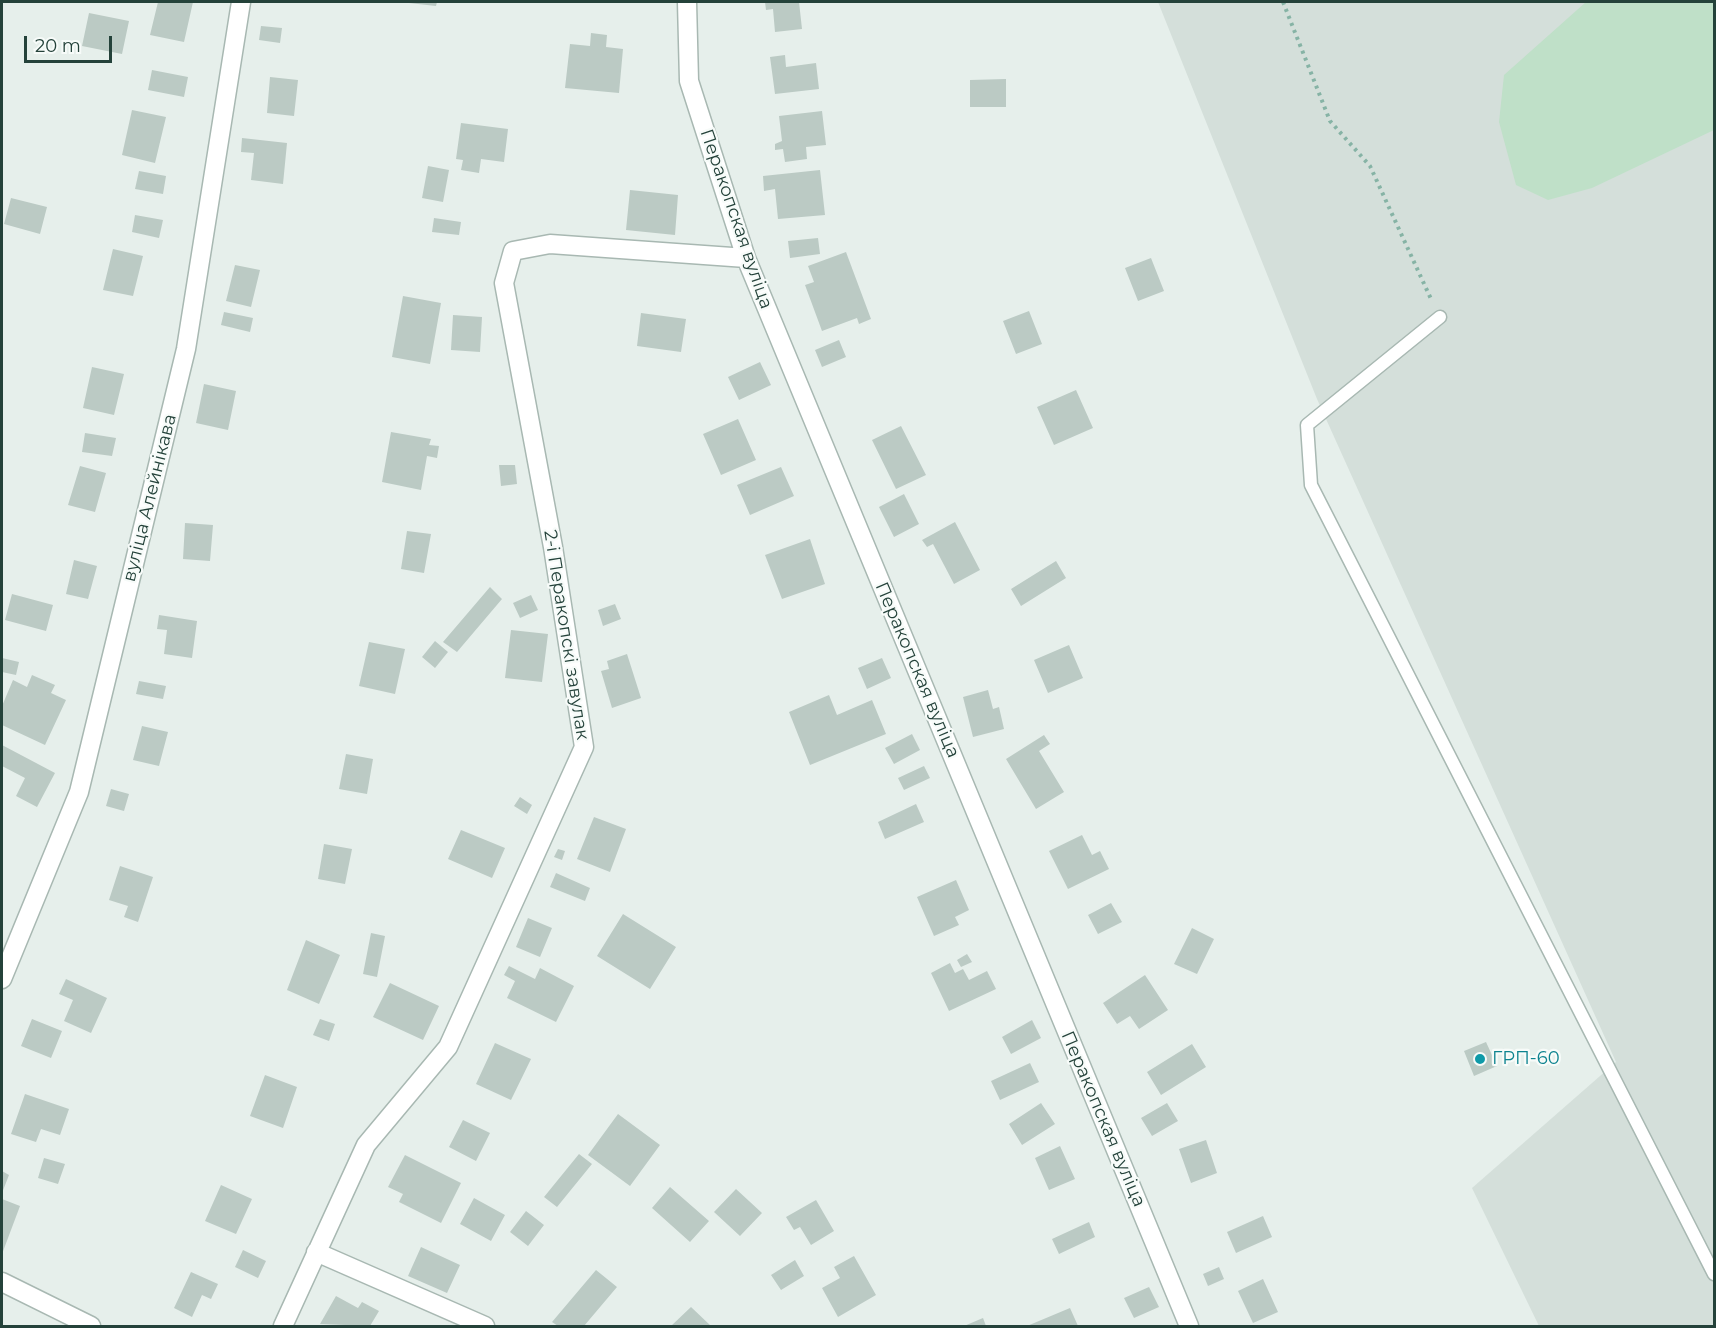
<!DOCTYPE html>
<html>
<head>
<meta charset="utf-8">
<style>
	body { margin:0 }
	#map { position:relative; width:1716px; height:1328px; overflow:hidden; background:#e6efeb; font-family:Montserrat,sans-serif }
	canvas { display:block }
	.frame { position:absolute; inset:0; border:3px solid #24423a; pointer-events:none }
	.scale { position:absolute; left:24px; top:36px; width:88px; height:27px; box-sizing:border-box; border:3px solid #24423a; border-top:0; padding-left:8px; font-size:18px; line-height:21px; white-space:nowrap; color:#24423a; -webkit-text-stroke:4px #f7fbf9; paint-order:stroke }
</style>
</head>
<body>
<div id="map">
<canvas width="1716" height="1328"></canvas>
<div class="frame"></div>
<div class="scale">20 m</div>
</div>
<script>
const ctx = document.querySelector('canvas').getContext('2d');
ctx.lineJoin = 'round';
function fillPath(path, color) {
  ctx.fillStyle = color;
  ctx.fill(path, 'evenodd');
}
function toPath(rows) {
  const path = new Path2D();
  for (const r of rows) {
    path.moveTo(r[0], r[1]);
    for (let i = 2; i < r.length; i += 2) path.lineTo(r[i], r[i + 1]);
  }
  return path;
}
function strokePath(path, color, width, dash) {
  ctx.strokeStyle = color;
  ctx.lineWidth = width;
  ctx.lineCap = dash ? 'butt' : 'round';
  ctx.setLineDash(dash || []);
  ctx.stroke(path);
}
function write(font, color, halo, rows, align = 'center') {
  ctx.font = font + ' Montserrat,sans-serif';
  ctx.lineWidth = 4.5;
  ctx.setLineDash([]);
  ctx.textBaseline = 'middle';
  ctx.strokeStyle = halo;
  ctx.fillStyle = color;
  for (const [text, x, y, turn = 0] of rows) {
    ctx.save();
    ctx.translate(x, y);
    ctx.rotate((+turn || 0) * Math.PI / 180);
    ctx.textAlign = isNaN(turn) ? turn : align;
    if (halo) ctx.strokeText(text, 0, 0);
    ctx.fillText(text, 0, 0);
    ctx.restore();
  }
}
fillPath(toPath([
	[1158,2,1714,2,1714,1326,1539,1326,1472,1188,1616,1062,1317,399]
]), '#d4dfda');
fillPath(toPath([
	[1586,2,1714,2,1714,130,1592,188,1548,200,1516,185,1499,122,1504,75]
]), '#bfe0c8');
fillPath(toPath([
	[158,2,193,2,184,42,150,35],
	[400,2,437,2,436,6],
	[765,2,799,2,802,29,775,32,773,9,766,10],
	[89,13,129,21,122,54,82,46],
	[261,26,282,28,280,43,259,40],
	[591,33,607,35,606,47,623,49,619,93,565,88,570,44,590,46],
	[785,55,786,67,816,63,819,89,775,94,770,57],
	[152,70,188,77,184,97,148,90],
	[270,77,298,80,294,116,267,113],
	[1006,79,1006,107,970,107,970,80],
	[132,110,166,117,155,163,122,155],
	[822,111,826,145,806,147,807,159,785,162,783,149,775,150,775,144,782,141,779,116],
	[461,123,508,129,504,162,481,159,479,173,461,170,463,160,456,159],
	[242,138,287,143,283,184,251,180,254,153,241,152],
	[428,166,449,170,443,202,422,198],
	[820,170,825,215,778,219,775,189,764,191,763,176],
	[139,171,166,176,163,194,135,189],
	[630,190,678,195,675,235,626,230],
	[11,198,47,207,40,234,4,224],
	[135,215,163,220,159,238,132,232],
	[434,218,461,222,459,235,432,232],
	[818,238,820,254,790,258,788,241],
	[113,249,143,256,133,296,103,290],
	[846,252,871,319,859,324,857,318,822,331,805,285,814,282,808,266],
	[1151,258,1164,291,1138,301,1125,268],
	[235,265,260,270,251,307,226,301],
	[403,296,441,303,430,364,392,357],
	[1029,311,1042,344,1016,354,1003,321],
	[224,312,253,318,250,332,221,325],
	[641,313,686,319,681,352,637,346],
	[453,315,482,317,480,352,451,350],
	[839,340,846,357,822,367,815,350],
	[760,362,771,385,739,400,728,377],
	[92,367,124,374,114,415,83,408],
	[204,384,236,391,228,430,196,423],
	[1076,390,1093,428,1054,445,1037,407],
	[738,419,756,460,721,475,703,434],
	[901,426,926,475,896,489,872,440],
	[391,432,431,439,429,445,439,446,437,458,427,456,421,490,382,482],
	[85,433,116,438,112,456,82,452],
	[499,465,515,465,517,484,501,486],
	[80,466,106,473,95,512,68,505],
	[781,467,794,496,750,515,737,485],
	[904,494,919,524,894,537,879,507],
	[955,522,980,570,954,584,933,544,927,547,922,540],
	[185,523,213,525,210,561,183,559],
	[407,531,431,534,424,573,401,569],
	[810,539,825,584,782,599,765,555],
	[74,560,97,566,88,599,66,594],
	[1056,561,1066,578,1021,606,1011,589],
	[490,587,502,599,457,652,443,642],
	[12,594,53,605,46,631,5,620],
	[531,595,538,610,520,618,513,603],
	[615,604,621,619,603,626,598,610],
	[159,615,197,621,192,658,164,654,167,630,157,629],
	[511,630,548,634,542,682,505,678],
	[435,641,448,652,435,668,422,657],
	[369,642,405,649,395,694,359,686],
	[1069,645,1083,678,1048,693,1034,660],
	[627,654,641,698,612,708,601,671,609,669,607,661],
	[2,658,19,662,16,675,2,672],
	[882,658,891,678,867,689,858,668],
	[32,675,55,685,51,693,66,700,45,745,2,725,2,706,13,680,27,687],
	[139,681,166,686,163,699,136,694],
	[988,690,993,709,999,707,1004,729,973,737,963,697],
	[829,695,837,715,872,700,886,734,810,765,789,712],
	[142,726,168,732,159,766,133,760],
	[912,734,920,750,894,764,885,748],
	[1044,735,1050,744,1039,751,1064,792,1036,809,1006,759],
	[2,745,55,773,37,807,16,796,25,778,2,766],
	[346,754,373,759,367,794,339,789],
	[924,766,930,778,904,790,898,778],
	[111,789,129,794,124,811,106,806],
	[520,797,532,805,527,814,514,806],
	[916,804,924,822,885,839,878,822],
	[594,817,626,829,610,872,577,859],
	[461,830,505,848,492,878,448,859],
	[1082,835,1092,855,1100,851,1109,869,1068,889,1049,851],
	[324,844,352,849,345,884,318,879],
	[558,849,565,851,562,860,554,857],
	[120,866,153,877,138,922,124,917,128,906,109,900],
	[556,873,590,888,585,901,550,887],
	[956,880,969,910,955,917,959,925,934,936,917,897],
	[1111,903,1122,922,1098,934,1088,915],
	[623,914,676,947,650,989,597,956],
	[528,918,552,928,540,957,516,947],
	[1192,928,1214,939,1197,974,1174,964],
	[371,933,385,936,377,977,363,974],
	[306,940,340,955,319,1004,287,990],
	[967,954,972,962,961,967,957,960],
	[950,963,955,973,963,969,969,980,987,971,996,989,949,1011,931,973],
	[509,966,535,979,540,968,574,986,556,1022,507,998,515,981,504,975],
	[1145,975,1168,1010,1139,1029,1130,1016,1117,1024,1103,1003],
	[66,979,107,998,91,1033,64,1021,73,1000,59,994],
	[390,983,439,1006,423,1040,373,1017],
	[32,1019,62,1031,51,1058,21,1046],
	[320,1019,335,1024,329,1041,313,1035],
	[1032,1020,1041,1038,1011,1054,1002,1037],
	[1486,1042,1497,1066,1474,1076,1464,1051],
	[495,1043,531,1059,511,1100,476,1084],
	[1192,1044,1206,1067,1161,1095,1147,1072],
	[1030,1063,1039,1082,1000,1100,991,1081],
	[265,1075,297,1087,283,1128,250,1116],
	[25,1094,69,1109,60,1135,41,1129,36,1142,11,1134],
	[1041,1103,1055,1124,1022,1145,1009,1124],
	[1167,1103,1178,1121,1152,1136,1141,1118],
	[618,1114,660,1145,630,1186,588,1155],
	[463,1120,490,1133,476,1161,449,1147],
	[1206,1140,1217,1173,1191,1183,1179,1149],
	[1060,1146,1075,1179,1049,1190,1035,1158],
	[579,1154,592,1164,557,1207,544,1197],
	[405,1155,461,1183,441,1223,399,1202,403,1194,388,1187],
	[44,1158,65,1164,58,1184,38,1178],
	[2,1171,9,1175,2,1193],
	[221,1185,252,1199,236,1234,205,1221],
	[670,1187,709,1221,690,1242,652,1208],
	[736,1189,762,1213,740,1236,714,1212],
	[474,1198,505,1215,491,1241,460,1224],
	[2,1199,20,1206,2,1254],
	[816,1200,834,1231,811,1245,800,1227,794,1230,786,1217],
	[526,1211,544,1225,528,1246,510,1232],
	[1263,1216,1272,1237,1236,1253,1227,1232],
	[1089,1222,1095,1237,1059,1254,1052,1239],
	[421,1247,460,1265,447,1293,408,1276],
	[243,1250,266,1261,258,1278,235,1267],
	[854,1256,876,1295,838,1317,822,1288,840,1278,834,1267],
	[795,1260,804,1276,781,1290,771,1275],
	[1219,1267,1224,1279,1208,1286,1203,1274],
	[596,1270,617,1287,584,1326,558,1326,552,1322],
	[191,1272,218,1284,211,1299,202,1295,192,1317,174,1308],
	[1263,1279,1278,1312,1253,1323,1238,1291],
	[1149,1287,1159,1307,1134,1318,1124,1298],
	[336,1296,358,1308,362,1302,379,1311,370,1326,320,1324],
	[691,1307,711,1326,671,1326],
	[1070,1308,1078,1326,1027,1326],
	[983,1318,986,1326,964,1326]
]), '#bbcac4');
const service = toPath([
	[1440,317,1307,425,1311,485,1714,1274]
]);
const minor = toPath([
	[687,2,689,81,746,258,1189,1326],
	[2,979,79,792,186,349,241,2],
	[316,1252,485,1326],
	[2,1282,91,1326],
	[283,1326,366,1145,448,1047,584,747,553,547,504,283,513,251,550,244,746,258]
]);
strokePath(service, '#a8b8b2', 15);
strokePath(minor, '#a8b8b2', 21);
strokePath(toPath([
	[1283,2,1330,121,1370,166,1431,299]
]), '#86b3a5', 4, [3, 4.5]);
strokePath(service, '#fff', 12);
strokePath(minor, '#fff', 18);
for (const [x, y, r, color] of [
	[1480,1059,6,"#0f9aa8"]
]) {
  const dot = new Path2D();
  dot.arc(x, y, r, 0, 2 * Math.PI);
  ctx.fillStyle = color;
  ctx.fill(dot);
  strokePath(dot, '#f7fbf9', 2);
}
write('18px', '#24423a', '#f7fbf9', [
	["Перакопская вуліца",736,219,71],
	["вуліца Алейнікава",150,498,-76],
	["2-і Перакопскі завулак",566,635,81],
	["Перакопская вуліца",917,670,67],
	["Перакопская вуліца",1103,1119,67]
]);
write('18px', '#0d838f', '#f7fbf9', [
	["ГРП-60",1492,1059]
], 'left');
</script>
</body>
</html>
